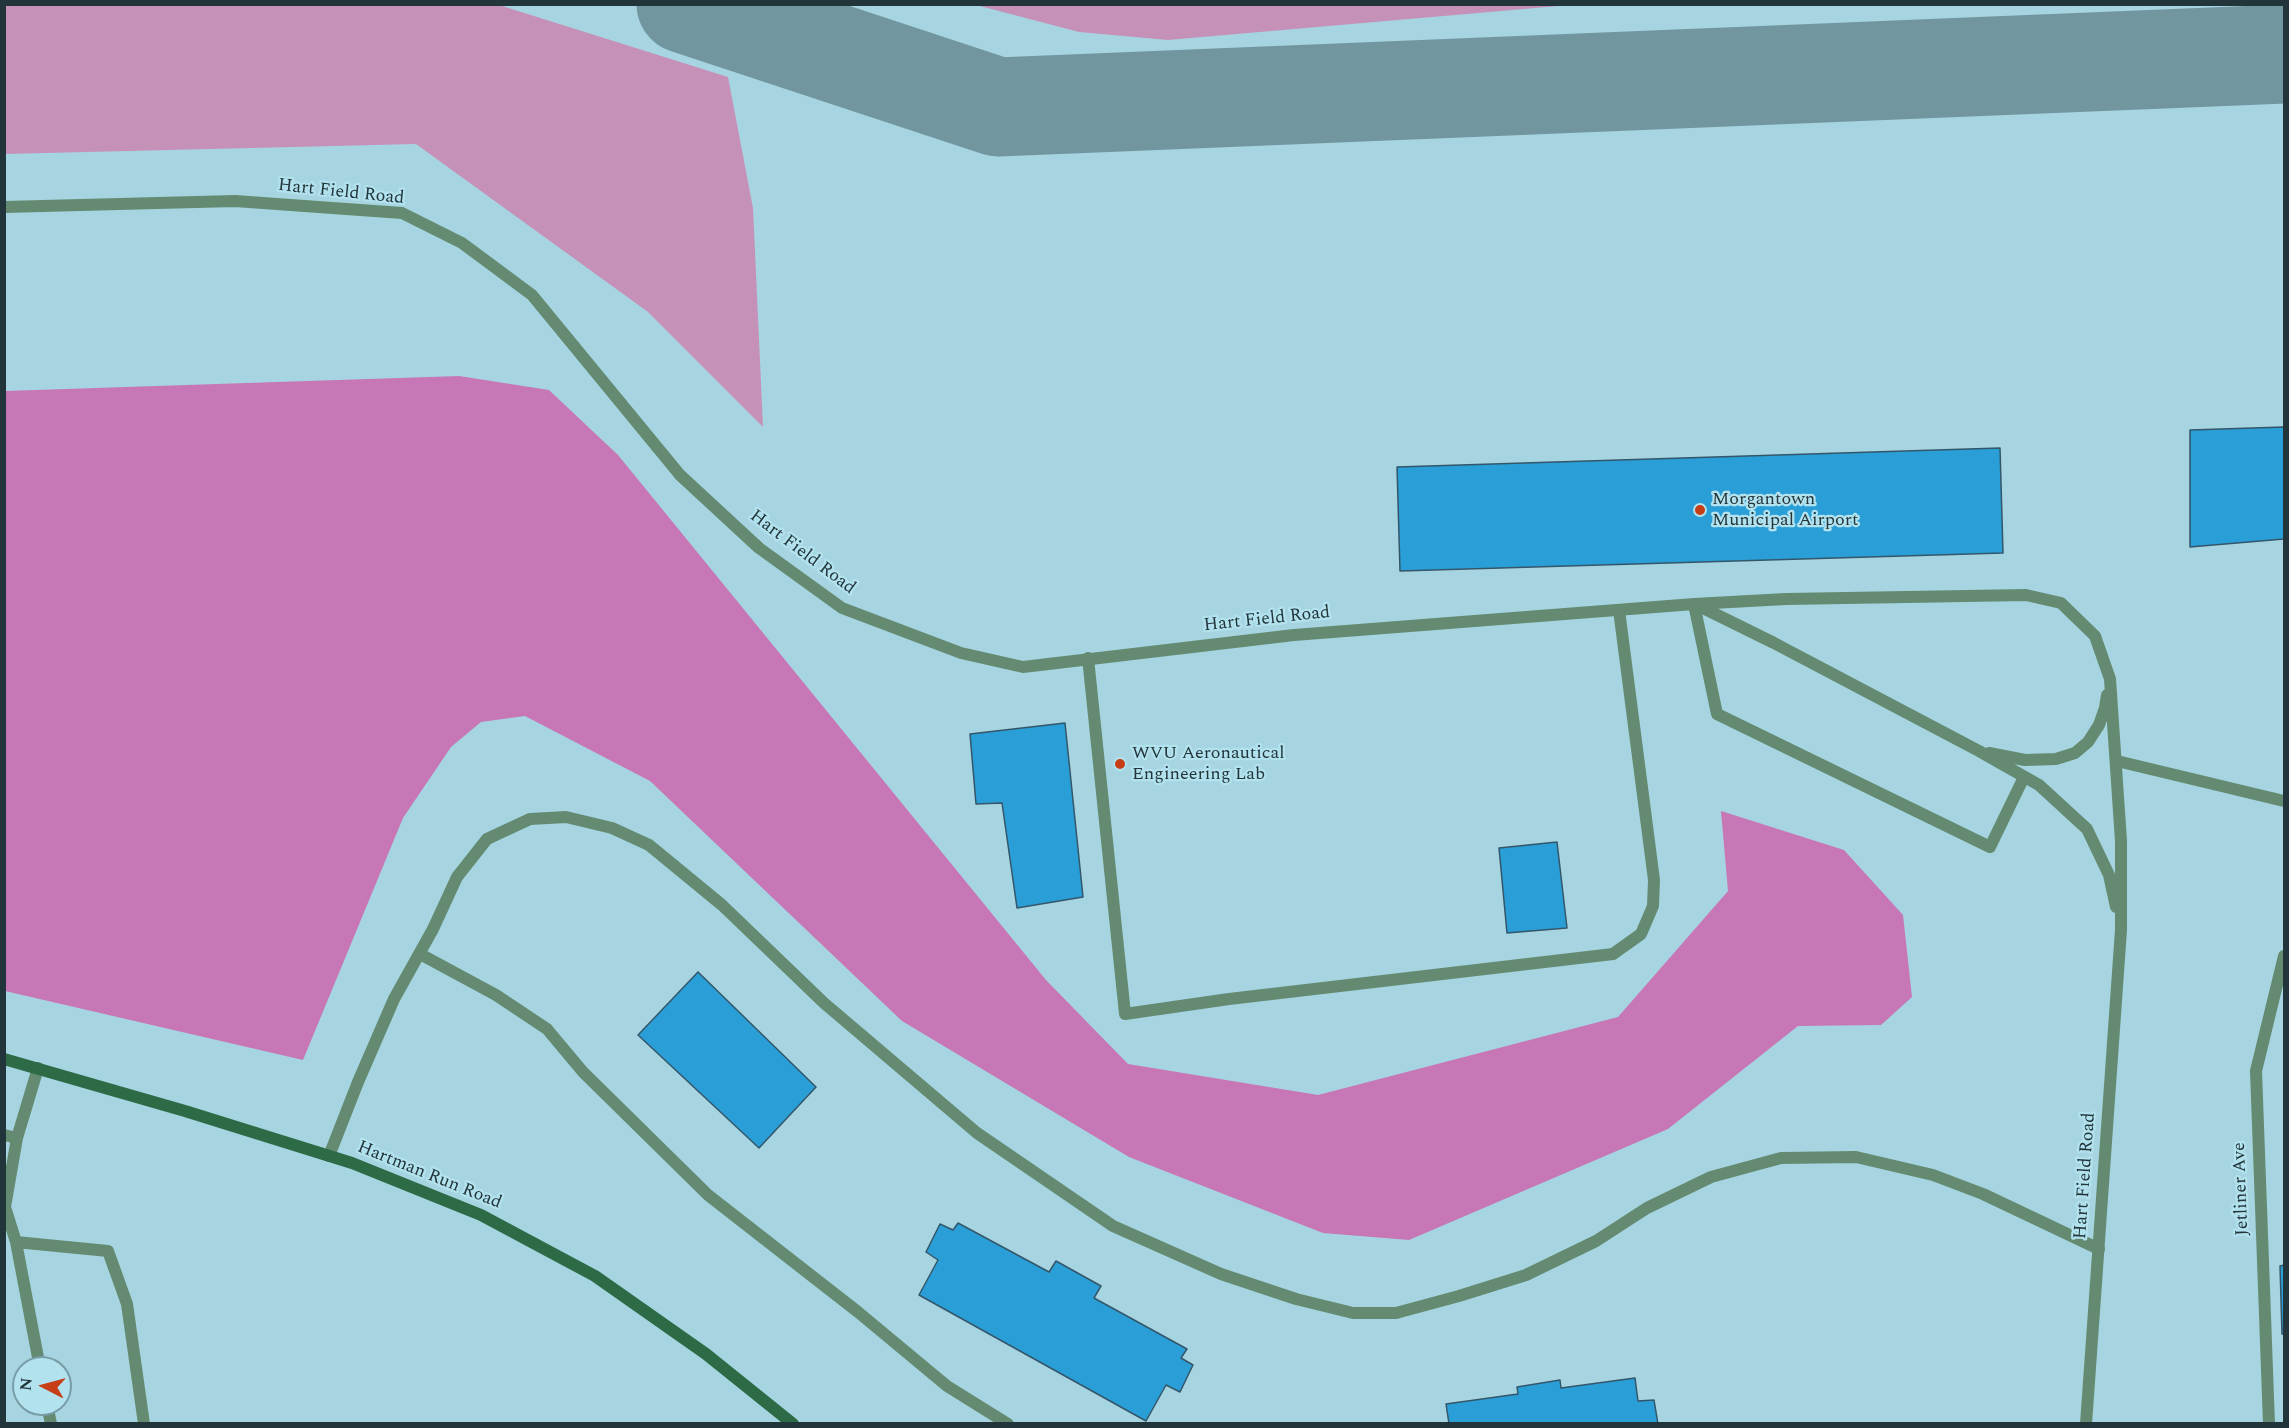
<!DOCTYPE html>
<html>
<head>
<meta charset="utf-8">
<style>
	body { margin:0 }
	#map { position:relative; width:2289px; height:1428px; overflow:hidden; background:#a6d5e1; font-family:Spectral,serif }
	canvas { display:block }
	.frame { position:absolute; inset:0; border:6px solid #22353a; pointer-events:none }
	.north { position:absolute; left:12px; top:1356px; width:60px; height:60px; box-sizing:border-box; background:#b3e2ef; border:2px solid #799da7; border-radius:50%; rotate:276deg; font-size:16px; font-weight:700; line-height:24px; text-align:center; color:#22353a }
	.north::after { content:''; display:block; margin:auto; width:21px; height:27px; background:#c63d16; clip-path:polygon(50% 0,100% 100%,50% 72%,0 100%) }
</style>
</head>
<body>
<div id="map">
<canvas width="2289" height="1428"></canvas>
<div class="frame"></div>
<div class="north">N</div>
</div>
<script>
const ctx = document.querySelector('canvas').getContext('2d');
ctx.lineJoin = 'round';
function fillPath(path, color) {
  ctx.fillStyle = color;
  ctx.fill(path, 'evenodd');
}
function toPath(rows) {
  const path = new Path2D();
  for (const r of rows) {
    path.moveTo(r[0], r[1]);
    for (let i = 2; i < r.length; i += 2) path.lineTo(r[i], r[i + 1]);
  }
  return path;
}
function strokePath(path, color, width, dash) {
  ctx.strokeStyle = color;
  ctx.lineWidth = width;
  ctx.lineCap = dash ? 'butt' : 'round';
  ctx.setLineDash(dash || []);
  ctx.stroke(path);
}
function write(font, color, halo, rows, align = 'center') {
  ctx.font = font + ' Spectral,serif';
  ctx.lineWidth = 4.5;
  ctx.setLineDash([]);
  ctx.textBaseline = 'middle';
  ctx.strokeStyle = halo;
  ctx.fillStyle = color;
  for (const [text, x, y, turn = 0] of rows) {
    ctx.save();
    ctx.translate(x, y);
    ctx.rotate((+turn || 0) * Math.PI / 180);
    ctx.textAlign = isNaN(turn) ? turn : align;
    if (halo) ctx.strokeText(text, 0, 0);
    ctx.fillText(text, 0, 0);
    ctx.restore();
  }
}
fillPath(toPath([
	[4,5,499,5,728,77,753,208,763,427,648,312,416,144,5,154],
	[976,5,976,4,1570,5,1168,40,1079,32]
]), '#c691b9');
fillPath(toPath([
	[459,376,549,390,618,455,1046,980,1128,1064,1318,1095,1618,1017,1728,891,1721,811,1844,850,1903,915,1912,997,1881,1025,1798,1026,1668,1129,1409,1240,1323,1233,1129,1157,902,1021,650,781,525,716,481,722,451,747,403,818,303,1060,5,991,5,391]
]), '#c877b6');
strokePath(toPath([
	[686,4,998,107,2284,54]
]), '#7296a0', 99);
const building = toPath([
	[2284,427,2284,539,2190,547,2190,430,2284,427],
	[2000,448,2003,553,1400,571,1397,467,2000,448],
	[1065,723,1083,897,1017,908,1002,803,976,804,970,734,1065,723],
	[1557,842,1567,928,1507,933,1499,848,1557,842],
	[698,972,816,1087,759,1148,638,1035,698,972],
	[958,1223,1049,1272,1056,1261,1101,1286,1094,1298,1187,1349,1181,1358,1193,1365,1180,1392,1166,1385,1146,1421,919,1295,938,1260,926,1252,940,1224,953,1230,958,1223],
	[2284,1265,2284,1334,2282,1334,2280,1266,2284,1265],
	[1635,1378,1638,1401,1654,1400,1658,1424,1449,1424,1446,1404,1518,1394,1517,1387,1560,1380,1561,1388,1635,1378]
]);
fillPath(building, '#2a9ed6');
strokePath(building, '#34566a', 1.5);
strokePath(toPath([
	[1694,604,1717,714,1990,847,2024,777],
	[1088,658,1125,1014,1229,999,1613,954,1641,934,1653,906,1654,880,1619,610],
	[2117,761,2284,801],
	[420,954,496,995,547,1029,583,1072,708,1195,858,1312,947,1386,1008,1424],
	[38,1068,17,1138,5,1207,16,1242,40,1368],
	[4,1135,17,1138],
	[329,1156,358,1082,394,999,433,929,457,877,487,839,530,819,566,817,612,828,649,845,722,905,824,1003,977,1133,1113,1226,1221,1274,1296,1299,1353,1313,1396,1313,1459,1296,1526,1275,1596,1241,1647,1208,1711,1177,1781,1158,1856,1157,1933,1175,1983,1194,2099,1249],
	[16,1242,108,1251,127,1304,144,1424],
	[47,1404,51,1424],
	[2269,1424,2256,1071,2284,956]
]), '#648b71', 12);
strokePath(toPath([
	[4,207,235,201,402,213,462,243,532,295,680,475,759,548,842,608,961,653,1023,667,1294,635,1694,604,1786,599,2026,595,2061,603,2095,636,2110,679,2121,841,2121,930,2086,1424],
	[1695,604,1774,643,1979,751,2039,785,2087,829,2109,875,2116,907],
	[1989,753,2025,760,2056,759,2075,753,2088,742,2099,725,2105,708,2107,695]
]), '#648b71', 12);
strokePath(toPath([
	[4,1059,185,1111,352,1163,481,1215,595,1276,706,1354,793,1424]
]), '#2c6b46', 12);
for (const [x, y, r, color] of [
	[1700,510,6,"#c63d16"],
	[1120,764,6,"#c63d16"]
]) {
  const dot = new Path2D();
  dot.arc(x, y, r, 0, 2 * Math.PI);
  ctx.fillStyle = color;
  ctx.fill(dot);
  strokePath(dot, '#b3e2ef', 2);
}
write('18px', '#22353a', '#b3e2ef', [
	["Hart Field Road",341,193,6],
	["Hart Field Road",802,553,37],
	["Hart Field Road",1267,620,-6],
	["Hartman Run Road",429,1176,22],
	["Hart Field Road",2086,1176,-86],
	["Jetliner Ave",2242,1189,-92]
]);
write('18px', '#22353a', '#b3e2ef', [
	["Morgantown",1712,500],
	["Municipal Airport",1712,521],
	["WVU Aeronautical",1132,754],
	["Engineering Lab",1132,775]
], 'left');
</script>
</body>
</html>
